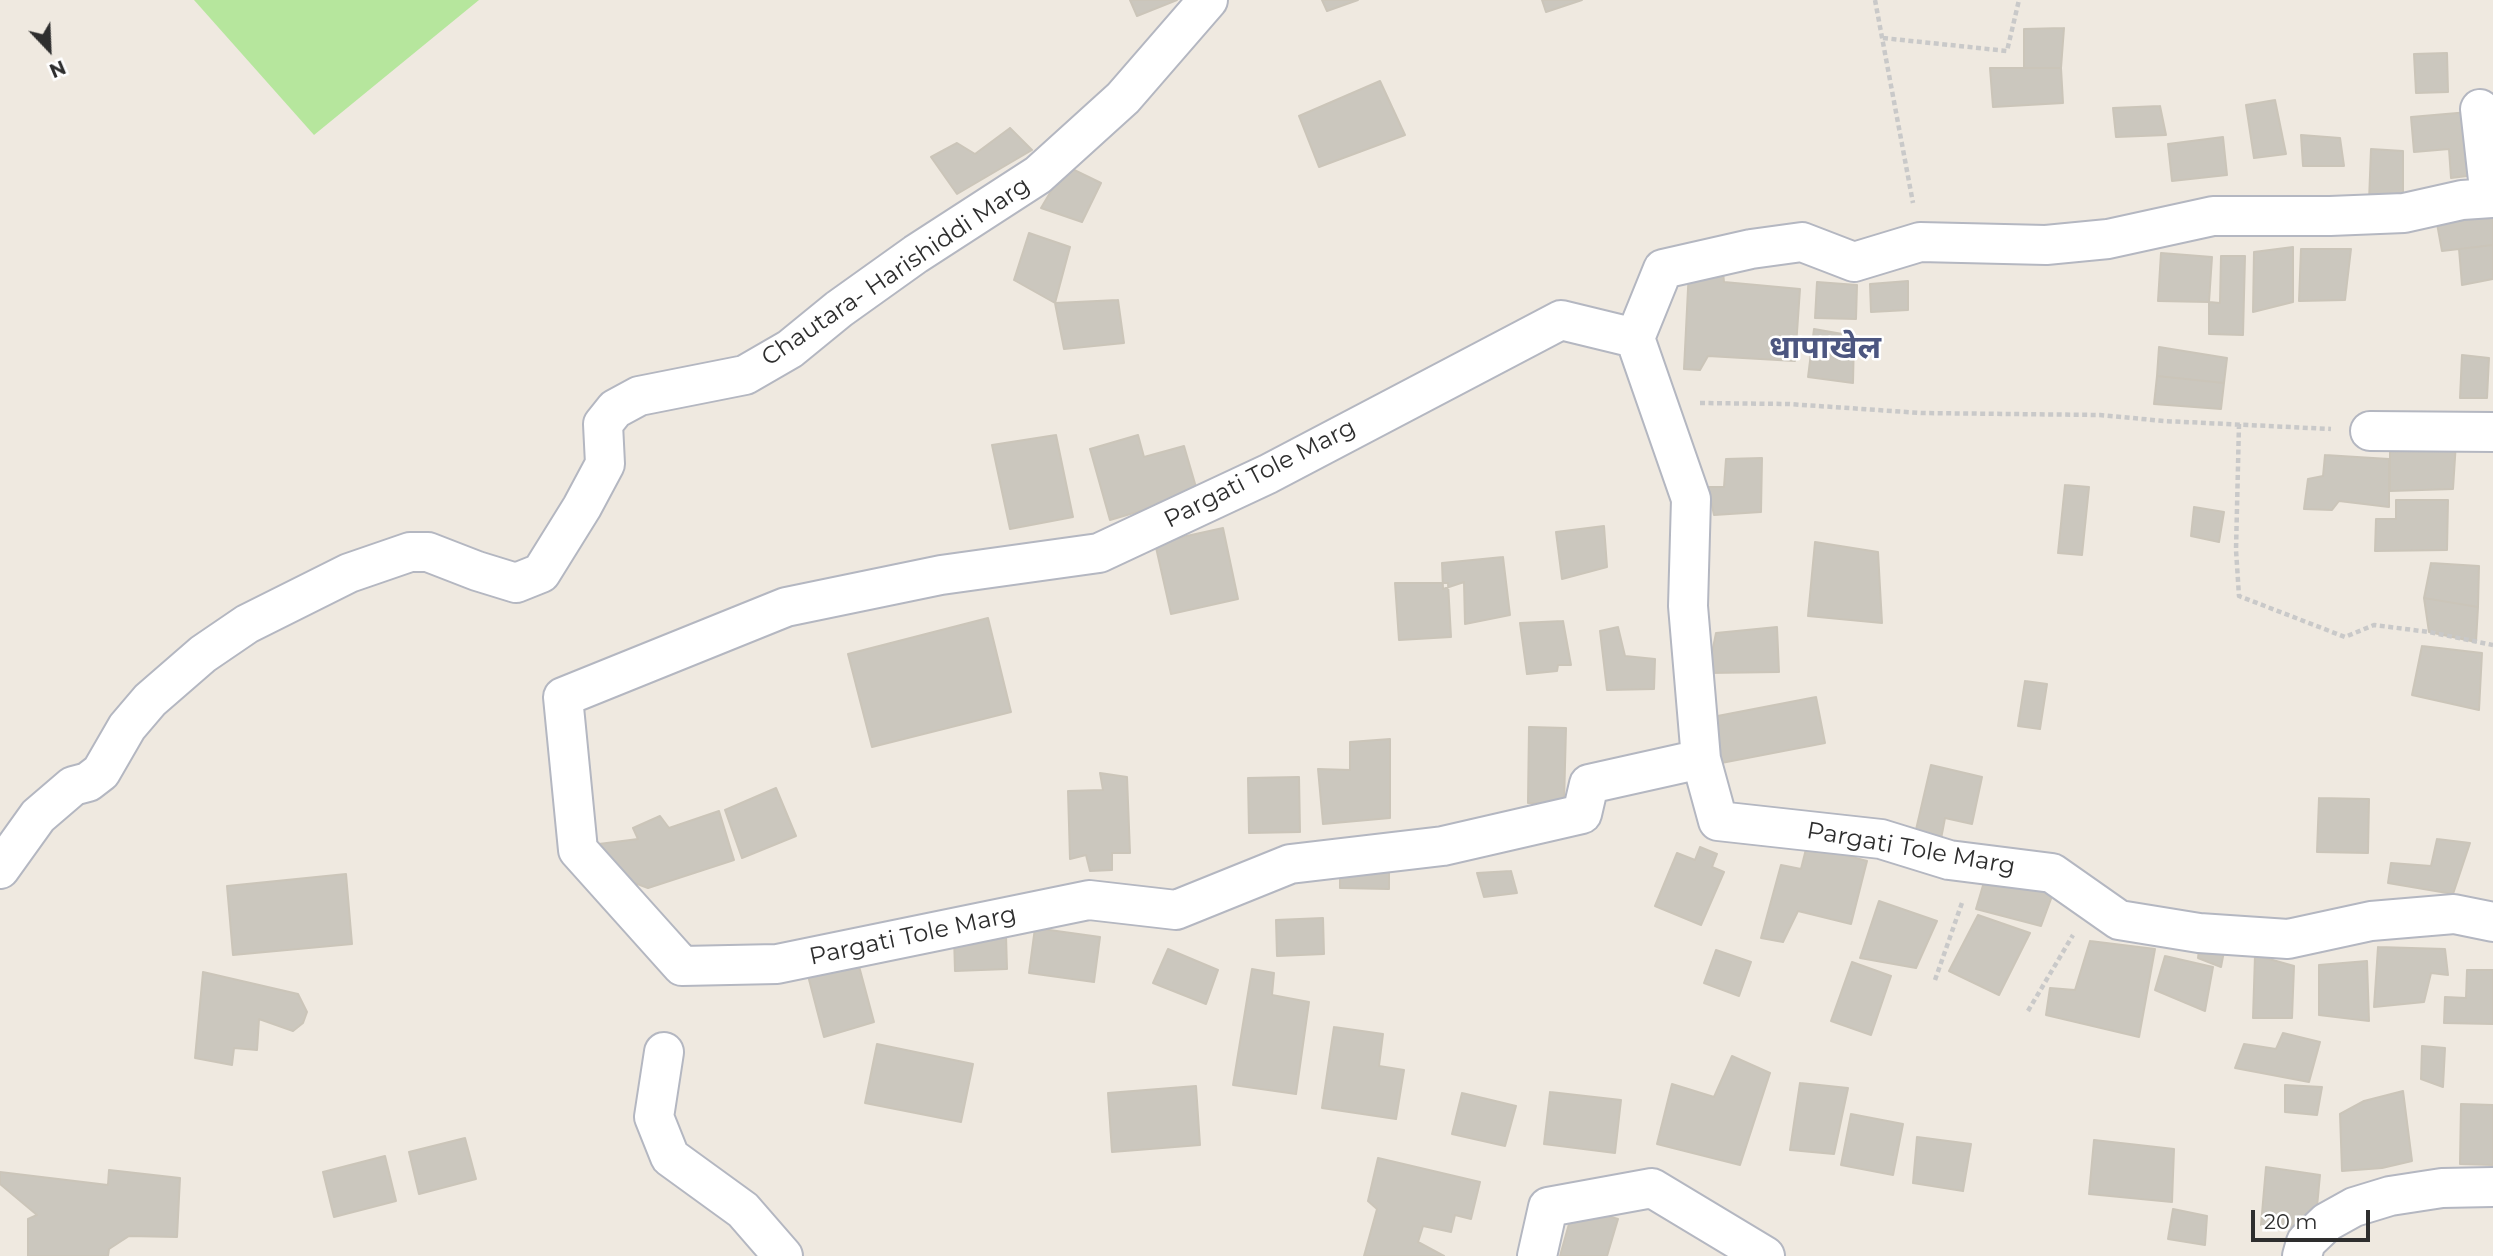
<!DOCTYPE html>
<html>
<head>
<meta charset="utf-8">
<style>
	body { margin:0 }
	#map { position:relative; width:2493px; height:1256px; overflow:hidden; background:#efe9e0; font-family:Montserrat,sans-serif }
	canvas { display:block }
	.north { position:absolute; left:14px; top:14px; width:70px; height:70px; -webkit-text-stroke:5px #fff; paint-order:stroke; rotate:157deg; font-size:19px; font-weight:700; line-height:28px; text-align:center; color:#2e2e2e }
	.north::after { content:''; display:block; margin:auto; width:24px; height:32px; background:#2e2e2e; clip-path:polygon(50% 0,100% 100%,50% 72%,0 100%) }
	.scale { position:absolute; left:2251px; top:1210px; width:119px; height:32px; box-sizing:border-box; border:4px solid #2e2e2e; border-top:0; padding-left:9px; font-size:21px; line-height:24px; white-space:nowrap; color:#2e2e2e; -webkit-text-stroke:5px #fff; paint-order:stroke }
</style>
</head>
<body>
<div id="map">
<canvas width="2493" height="1256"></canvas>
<div class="north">N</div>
<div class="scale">20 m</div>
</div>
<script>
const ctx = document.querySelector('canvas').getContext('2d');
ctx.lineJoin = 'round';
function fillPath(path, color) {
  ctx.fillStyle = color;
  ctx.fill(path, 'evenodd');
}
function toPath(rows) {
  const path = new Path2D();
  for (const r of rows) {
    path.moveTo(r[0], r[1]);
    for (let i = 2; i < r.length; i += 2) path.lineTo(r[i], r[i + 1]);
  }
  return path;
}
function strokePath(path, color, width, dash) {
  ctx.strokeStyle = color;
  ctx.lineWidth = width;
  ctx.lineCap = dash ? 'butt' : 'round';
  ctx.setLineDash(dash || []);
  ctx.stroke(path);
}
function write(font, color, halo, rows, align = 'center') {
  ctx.font = font + ' Montserrat,"Noto Sans Devanagari",sans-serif';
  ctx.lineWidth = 5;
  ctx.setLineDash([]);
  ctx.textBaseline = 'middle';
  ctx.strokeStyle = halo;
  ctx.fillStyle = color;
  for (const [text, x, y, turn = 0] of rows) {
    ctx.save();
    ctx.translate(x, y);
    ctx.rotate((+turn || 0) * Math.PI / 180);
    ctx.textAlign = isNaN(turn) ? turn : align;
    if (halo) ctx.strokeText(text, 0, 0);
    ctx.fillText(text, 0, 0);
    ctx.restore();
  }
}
fillPath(toPath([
	[194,0,479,0,314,135]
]), '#b6e69d');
const building = toPath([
	[1130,0,1177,0,1137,16,1130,0],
	[1322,0,1358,0,1327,11,1322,0],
	[1542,0,1582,0,1546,12,1542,0],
	[2064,28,2061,68,2024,68,2024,29,2064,28],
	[2447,53,2448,92,2416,93,2414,54,2447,53],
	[1990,68,2061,68,2063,103,1993,107,1990,68],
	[1380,81,1405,135,1319,167,1299,116,1380,81],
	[2275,100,2286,154,2254,158,2246,105,2275,100],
	[2160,106,2166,135,2116,137,2113,108,2160,106],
	[2469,112,2475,175,2451,178,2449,149,2414,152,2411,117,2469,112],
	[1010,128,1032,150,957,194,931,157,957,143,975,154,1010,128],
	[2301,135,2340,138,2344,166,2303,166,2301,135],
	[2223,137,2227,175,2172,181,2168,144,2223,137],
	[2371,149,2403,151,2403,197,2369,201,2371,149],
	[1066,166,1101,183,1082,222,1041,208,1066,166],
	[2493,213,2493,245,2442,251,2436,218,2493,213],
	[1029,233,1070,247,1055,303,1014,280,1029,233],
	[2493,245,2493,279,2462,285,2459,249,2493,245],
	[2293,247,2293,302,2253,312,2254,252,2293,247],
	[2301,249,2351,249,2345,300,2299,301,2301,249],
	[2161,253,2212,257,2209,302,2158,301,2161,253],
	[2221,256,2245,256,2243,335,2209,334,2209,302,2220,303,2221,256],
	[1689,269,1723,272,1724,282,1800,289,1795,361,1708,356,1700,370,1684,369,1689,269],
	[1908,281,1908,310,1871,312,1870,284,1908,281],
	[1817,282,1857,285,1856,319,1815,318,1817,282],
	[1118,300,1124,343,1064,349,1055,303,1118,300],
	[1814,329,1854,336,1853,383,1808,377,1814,329],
	[2159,347,2227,358,2224,383,2157,376,2159,347],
	[2462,355,2489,358,2487,398,2460,398,2462,355],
	[2157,376,2224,383,2221,409,2154,404,2157,376],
	[1056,435,1073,517,1010,529,992,445,1056,435],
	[1138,435,1144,457,1184,446,1198,494,1110,520,1090,449,1138,435],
	[2390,442,2456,442,2453,489,2390,491,2390,442],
	[2325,455,2389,459,2389,507,2339,501,2332,510,2304,509,2308,479,2323,476,2325,455],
	[1762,458,1761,512,1714,515,1708,487,1724,487,1726,459,1762,458],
	[2065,485,2089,487,2082,555,2058,553,2065,485],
	[2396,500,2448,500,2447,550,2375,551,2376,519,2396,519,2396,500],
	[2194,507,2224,512,2219,542,2191,536,2194,507],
	[1604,526,1607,567,1562,579,1556,532,1604,526],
	[1223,528,1238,599,1171,614,1155,543,1223,528],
	[1815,542,1878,552,1882,623,1808,616,1815,542],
	[1503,557,1510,615,1465,624,1464,582,1443,589,1442,563,1503,557],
	[2431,563,2479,566,2478,607,2424,598,2431,563],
	[1395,583,1448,583,1451,637,1399,640,1395,583],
	[2424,598,2478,607,2476,642,2429,632,2424,598],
	[988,618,1011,712,872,747,848,654,988,618],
	[1563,621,1571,665,1558,665,1557,671,1527,674,1520,623,1563,621],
	[1618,627,1625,656,1655,659,1654,689,1607,690,1600,631,1618,627],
	[1777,627,1779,672,1708,673,1716,633,1777,627],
	[2422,646,2482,653,2479,710,2412,695,2422,646],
	[2025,681,2047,684,2040,729,2018,726,2025,681],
	[1816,697,1825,743,1711,765,1702,719,1816,697],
	[1529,727,1566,728,1564,803,1528,803,1529,727],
	[1390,739,1390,818,1323,824,1318,769,1350,770,1350,742,1390,739],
	[1931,765,1982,777,1972,824,1945,818,1941,839,1915,834,1931,765],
	[1100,773,1127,777,1130,853,1112,853,1112,870,1090,871,1086,855,1070,859,1068,791,1103,790,1100,773],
	[1299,777,1300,832,1249,833,1248,778,1299,777],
	[776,788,796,836,742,858,725,810,776,788],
	[2319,798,2369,799,2368,853,2317,852,2319,798],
	[719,811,734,860,648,888,610,874,599,844,638,839,633,828,660,816,669,828,719,811],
	[2437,839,2470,843,2453,894,2388,883,2391,863,2431,866,2437,839],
	[1807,845,1867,861,1851,924,1798,911,1783,942,1761,938,1781,865,1801,869,1807,845],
	[1700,847,1717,854,1712,867,1724,872,1701,925,1655,906,1677,853,1695,860,1700,847],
	[1340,864,1389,865,1389,889,1340,888,1340,864],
	[1511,871,1517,893,1484,897,1477,873,1511,871],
	[1987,872,2055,888,2041,926,1976,909,1987,872],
	[346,874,352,944,233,955,227,886,346,874],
	[1879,901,1937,921,1916,968,1860,958,1879,901],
	[1978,915,2030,933,1999,995,1949,971,1978,915],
	[1323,918,1324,954,1277,956,1276,920,1323,918],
	[1035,928,1100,937,1094,982,1029,973,1035,928],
	[1006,935,1007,969,955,971,954,937,1006,935],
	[2090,941,2155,949,2139,1037,2046,1015,2050,988,2075,990,2090,941],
	[2225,946,2221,967,2198,958,2199,949,2225,946],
	[2378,947,2445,949,2448,975,2431,973,2424,1002,2374,1007,2378,947],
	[1168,949,1218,970,1206,1004,1153,983,1168,949],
	[1716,950,1751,962,1739,996,1704,983,1716,950],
	[856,955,874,1022,824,1037,806,968,856,955],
	[2255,955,2294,966,2292,1018,2253,1018,2255,955],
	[2165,956,2213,967,2205,1011,2155,990,2165,956],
	[2367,961,2369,1021,2319,1015,2319,965,2367,961],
	[1852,962,1891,976,1871,1035,1831,1021,1852,962],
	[1252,969,1274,973,1272,995,1309,1002,1296,1094,1233,1085,1252,969],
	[2467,970,2493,970,2493,1024,2444,1023,2445,997,2466,998,2467,970],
	[203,972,298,994,307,1012,303,1023,293,1031,259,1019,257,1050,234,1048,232,1065,195,1058,203,972],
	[1334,1027,1383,1034,1379,1066,1404,1070,1396,1119,1322,1108,1334,1027],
	[2283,1033,2320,1042,2309,1082,2235,1068,2244,1044,2276,1049,2283,1033],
	[877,1044,973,1064,961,1122,865,1103,877,1044],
	[2422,1046,2445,1048,2443,1087,2421,1079,2422,1046],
	[1732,1056,1770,1073,1740,1165,1657,1144,1672,1084,1714,1097,1732,1056],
	[1800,1083,1848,1088,1834,1154,1790,1150,1800,1083],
	[2285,1085,2322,1087,2317,1115,2285,1112,2285,1085],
	[1196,1086,1200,1145,1112,1152,1108,1093,1196,1086],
	[2403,1091,2412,1161,2382,1168,2342,1171,2340,1114,2364,1101,2403,1091],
	[1550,1092,1621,1100,1615,1153,1544,1144,1550,1092],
	[1462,1093,1516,1106,1505,1146,1452,1134,1462,1093],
	[2461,1104,2493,1105,2493,1165,2460,1164,2461,1104],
	[1851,1114,1903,1124,1893,1175,1841,1165,1851,1114],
	[1917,1137,1971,1144,1963,1191,1913,1183,1917,1137],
	[465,1138,476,1179,419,1194,409,1152,465,1138],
	[2094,1140,2174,1149,2172,1202,2089,1194,2094,1140],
	[385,1156,396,1201,334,1217,323,1172,385,1156],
	[1378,1158,1480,1182,1471,1219,1455,1215,1451,1232,1423,1226,1418,1242,1444,1256,1364,1256,1377,1209,1368,1201,1378,1158],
	[2266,1167,2320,1175,2315,1228,2261,1225,2266,1167],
	[109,1170,180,1178,177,1237,129,1236,109,1249,108,1256,28,1256,28,1219,37,1215,0,1184,0,1172,108,1185,109,1170],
	[1574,1206,1618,1219,1607,1256,1560,1256,1574,1206],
	[2173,1209,2207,1216,2205,1245,2168,1239,2173,1209]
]);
fillPath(building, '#cbc7be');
strokePath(building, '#cbc5b9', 2);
const minor = toPath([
	[2480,109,2490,198],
	[1635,338,1561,320,1268,474,1099,553,941,575,786,607,563,697,578,850,682,966,777,964,1089,900,1176,910,1290,864,1443,846,1582,814,1589,784,1701,759,1718,821,1881,839,1949,860,2052,873,2119,920,2199,933,2288,939,2371,921,2454,914,2493,922],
	[2370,431,2493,432],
	[1701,759,1688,606,1691,499,1635,338,1663,269,1751,249,1802,242,1854,262,1920,242,2046,245,2108,239,2213,216,2330,216,2404,213,2462,200,2493,198],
	[0,869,38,816,73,786,88,782,101,772,127,727,150,700,203,654,247,624,349,573,410,552,428,552,477,571,516,583,541,573,582,507,605,464,603,424,615,409,639,396,745,375,790,349,839,309,916,254,1038,175,1123,98,1208,0],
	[664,1052,654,1117,670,1157,743,1210,783,1256],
	[1537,1256,1548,1207,1652,1188,1765,1256],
	[2302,1256,2306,1242,2327,1222,2354,1207,2390,1196,2442,1188,2493,1187]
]);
strokePath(minor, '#b4b7c1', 42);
strokePath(toPath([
	[1875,0,1913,203],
	[1883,38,2007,51,2019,0],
	[1700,403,1789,404,1921,413,2100,415,2164,421,2331,429],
	[2239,424,2236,550,2239,596,2345,637,2374,625,2429,632,2493,645],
	[1935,980,1963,900],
	[2028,1011,2073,935]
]), '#c9c9c9', 4.5, [5, 3.5]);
strokePath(minor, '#fff', 38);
write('24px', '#2e2e2e', '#fff', [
	["Chautara- Harishiddi Marg",896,272,-34],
	["Pargati Tole Marg",1260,474,-27],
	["Pargati Tole Marg",1911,849,10],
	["Pargati Tole Marg",913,936,-12]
]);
write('bold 32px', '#4c5680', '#fff', [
	["धापाखेल",1825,349]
]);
</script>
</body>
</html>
